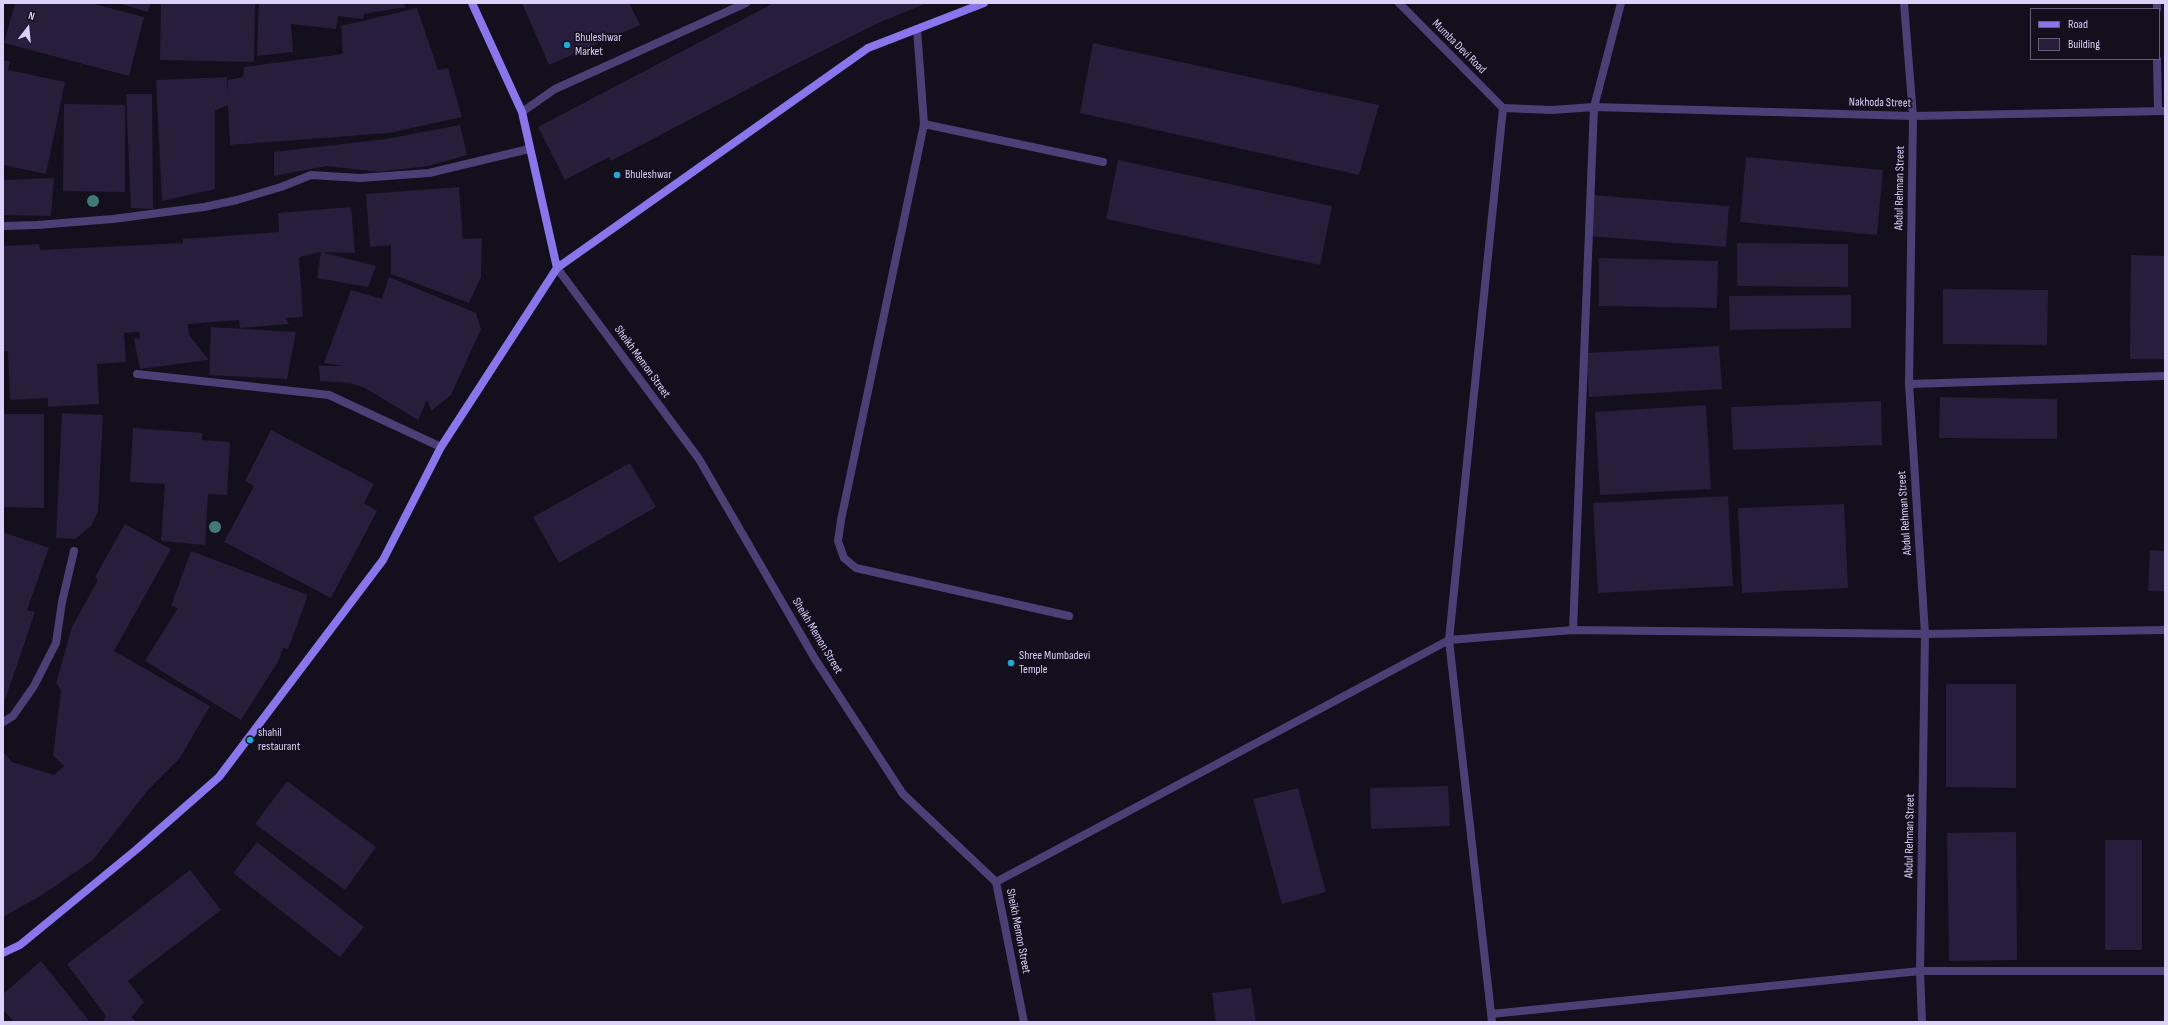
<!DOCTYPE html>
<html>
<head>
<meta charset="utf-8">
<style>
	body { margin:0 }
	#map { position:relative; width:2168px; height:1025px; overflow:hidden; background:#130f1d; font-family:"Sofia Sans Condensed",sans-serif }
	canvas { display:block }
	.frame { position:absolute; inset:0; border:4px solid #dbd1f9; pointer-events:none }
	.legend { position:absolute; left:2030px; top:8px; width:130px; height:52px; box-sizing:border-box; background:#130f1d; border:1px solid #635d75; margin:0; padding:5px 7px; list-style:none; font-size:12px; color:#dbd1f9 }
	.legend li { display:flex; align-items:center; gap:8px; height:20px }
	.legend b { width:20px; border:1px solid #635d75 }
	.north { position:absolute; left:8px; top:8px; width:40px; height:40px; -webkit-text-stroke:3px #130f1d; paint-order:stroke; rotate:16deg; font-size:11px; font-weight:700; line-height:16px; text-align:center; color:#dbd1f9 }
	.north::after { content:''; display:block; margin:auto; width:14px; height:18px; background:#dbd1f9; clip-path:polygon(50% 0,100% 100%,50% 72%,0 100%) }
</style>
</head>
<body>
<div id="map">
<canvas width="2168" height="1025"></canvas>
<div class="frame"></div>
<ul class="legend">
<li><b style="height:5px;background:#8975ec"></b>Road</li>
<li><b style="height:11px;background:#281d3b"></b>Building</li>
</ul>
<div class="north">N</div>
</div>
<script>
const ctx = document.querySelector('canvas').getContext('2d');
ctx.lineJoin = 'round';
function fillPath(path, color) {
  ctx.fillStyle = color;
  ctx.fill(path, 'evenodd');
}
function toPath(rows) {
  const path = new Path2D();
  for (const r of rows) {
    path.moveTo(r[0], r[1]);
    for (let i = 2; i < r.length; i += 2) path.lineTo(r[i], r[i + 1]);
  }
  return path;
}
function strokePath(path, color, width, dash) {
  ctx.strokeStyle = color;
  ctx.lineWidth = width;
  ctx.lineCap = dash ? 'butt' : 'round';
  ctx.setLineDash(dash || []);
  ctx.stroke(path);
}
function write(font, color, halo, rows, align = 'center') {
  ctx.font = font + ' "Sofia Sans Condensed",sans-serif';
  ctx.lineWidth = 3.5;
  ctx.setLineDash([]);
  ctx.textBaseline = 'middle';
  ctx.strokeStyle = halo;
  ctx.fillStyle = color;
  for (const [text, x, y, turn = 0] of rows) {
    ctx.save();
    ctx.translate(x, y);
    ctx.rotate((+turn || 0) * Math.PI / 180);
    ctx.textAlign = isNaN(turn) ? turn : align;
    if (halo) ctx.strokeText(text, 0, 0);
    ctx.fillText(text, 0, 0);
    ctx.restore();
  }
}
fillPath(toPath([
	[15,3,91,3,144,17,129,76,4,43],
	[118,3,151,3,148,12],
	[161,3,255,3,254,62,160,60],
	[259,3,403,3,406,7,364,14,363,19,338,16,336,29,291,24,293,52,257,56],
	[522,3,629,3,640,25,549,65],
	[774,3,927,3,878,23,788,68,611,161,609,157,565,180,538,127],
	[417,8,438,70,448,68,462,117,389,133,230,145,228,105,215,111,215,189,162,201,156,80,227,77,228,96,228,80,243,77,244,67,343,54,341,26],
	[1093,43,1379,105,1359,175,1080,113],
	[3,60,10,61,8,70,65,82,46,174,3,165],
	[126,94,152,94,153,209,131,208],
	[64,104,125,105,125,192,63,191],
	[460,125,467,155,428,166,379,172,327,166,274,176,274,152,386,139],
	[1746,157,1883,170,1877,235,1740,222],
	[1118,160,1332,206,1320,265,1106,219],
	[54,178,51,216,3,215,3,180],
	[459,187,463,239,482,238,481,277,469,303,391,274,391,245,370,247,366,194],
	[1592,195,1729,206,1726,247,1589,236],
	[351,207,355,253,321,252,376,266,368,287,317,278,321,252,299,257,303,317,285,318,289,324,240,328,239,320,188,324,189,335,209,360,140,369,134,339,140,338,139,332,124,333,126,362,97,364,99,404,48,407,48,398,10,400,8,351,3,351,3,246,39,244,40,250,183,243,183,239,279,232,278,213],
	[1737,243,1848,244,1848,287,1737,286],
	[2131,255,2165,256,2165,359,2130,359],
	[1599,258,1718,261,1717,308,1599,306],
	[389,277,476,313,481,329,451,395,431,411,427,400,418,420,365,388,350,383,320,381,319,366,344,366,324,363,351,290,382,299],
	[1943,289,2048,290,2047,345,1943,344],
	[1851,295,1851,328,1730,330,1729,296],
	[211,327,296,332,287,379,209,375],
	[1719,346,1722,389,1589,397,1586,353],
	[1940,397,2057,399,2057,439,1939,438],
	[1881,401,1882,445,1733,450,1731,407],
	[1706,405,1711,489,1600,495,1595,412],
	[62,413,103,415,98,511,91,526,75,539,56,538],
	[3,414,44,414,44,508,3,507],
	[133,428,202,433,202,440,230,442,227,495,208,494,205,545,161,541,165,484,130,482],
	[271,430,374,484,364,503,377,511,331,598,224,542,254,486,245,481],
	[630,463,656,507,559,563,533,517],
	[1728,496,1733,586,1598,593,1593,503],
	[1844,504,1848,588,1742,593,1738,508],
	[125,524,171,549,114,651,210,706,180,758,148,790,93,860,42,895,3,917,3,752,12,762,54,775,64,766,53,755,61,690,56,683,72,627,98,580,95,577],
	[3,532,49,548,27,610,35,612,5,700,3,699],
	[2150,550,2165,551,2165,591,2148,591],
	[191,551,308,595,288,649,283,648,279,660,241,720,145,661,178,608,171,606],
	[1946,684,2016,684,2016,788,1946,787],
	[287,781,376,847,345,890,255,824],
	[1448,786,1450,826,1371,829,1370,788],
	[1298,788,1326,892,1282,904,1253,799],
	[2016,832,2017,960,1949,961,1947,833],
	[2105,840,2142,840,2142,950,2105,950],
	[257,842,364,927,340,957,233,873],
	[190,870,221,910,128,981,144,1002,131,1018,138,1022,103,1022,106,1016,67,964],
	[41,961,90,1022,14,1022,3,1010,3,994],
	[1251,988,1256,1022,1216,1022,1212,993]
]), '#281d3b');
strokePath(toPath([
	[917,29,924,124,841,520,838,541,844,558,856,568,1069,616],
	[924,124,1103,162]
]), '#4a4076', 8);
strokePath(toPath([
	[2157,3,2157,9],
	[2157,59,2158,111],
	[1503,108,1552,110,1594,107,1913,116,2165,111],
	[522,112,555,89,746,3],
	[3,226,37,225,113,219,204,207,237,200,281,187,311,175,360,178,429,173,529,149],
	[557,268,699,459,815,659,903,794,996,882,1024,1022],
	[137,374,329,395,441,447],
	[1909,384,2165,376],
	[1573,630,1594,107,1621,3],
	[3,722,13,716,34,686,56,643,62,602,74,551],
	[996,882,1449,640,1492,1022],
	[1491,1014,1920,971,2165,971]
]), '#4a4076', 8);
strokePath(toPath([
	[1399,3,1503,108,1449,640,1573,630,1925,634,2165,630],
	[1904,3,1913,116,1909,384,1925,634,1920,971,1922,1022]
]), '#4a4076', 8);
strokePath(toPath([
	[472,3,522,112,557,268],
	[3,953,20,945,137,849,219,777,383,560,441,447,557,268,868,48,984,3]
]), '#8975ec', 8);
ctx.fillStyle = '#427878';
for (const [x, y] of [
	[93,201],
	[215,527]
]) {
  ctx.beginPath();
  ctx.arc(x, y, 6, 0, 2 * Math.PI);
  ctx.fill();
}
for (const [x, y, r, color] of [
	[567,45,4,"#1eabd8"],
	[617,175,4,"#1eabd8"],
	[1011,663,4,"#1eabd8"],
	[250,740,4,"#1eabd8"]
]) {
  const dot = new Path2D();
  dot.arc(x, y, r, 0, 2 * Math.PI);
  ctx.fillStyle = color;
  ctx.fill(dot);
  strokePath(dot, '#130f1d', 1.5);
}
write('12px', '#dbd1f9', '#130f1d', [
	["Bhuleshwar",575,38],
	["Market",575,52],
	["Bhuleshwar",625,175],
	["Shree Mumbadevi",1019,656],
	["Temple",1019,670],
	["shahil",258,733],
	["restaurant",258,747]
], 'left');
write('12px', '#dbd1f9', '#130f1d', [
	["Mumba Devi Road",1459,47,45],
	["Nakhoda Street",1880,103,1],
	["Abdul Rehman Street",1900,188,-89],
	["Sheikh Memon Street",642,362,54],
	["Abdul Rehman Street",1905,513,-94],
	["Sheikh Memon Street",817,636,59],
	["Abdul Rehman Street",1910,836,-89],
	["Sheikh Memon Street",1018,931,79]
]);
</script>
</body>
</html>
